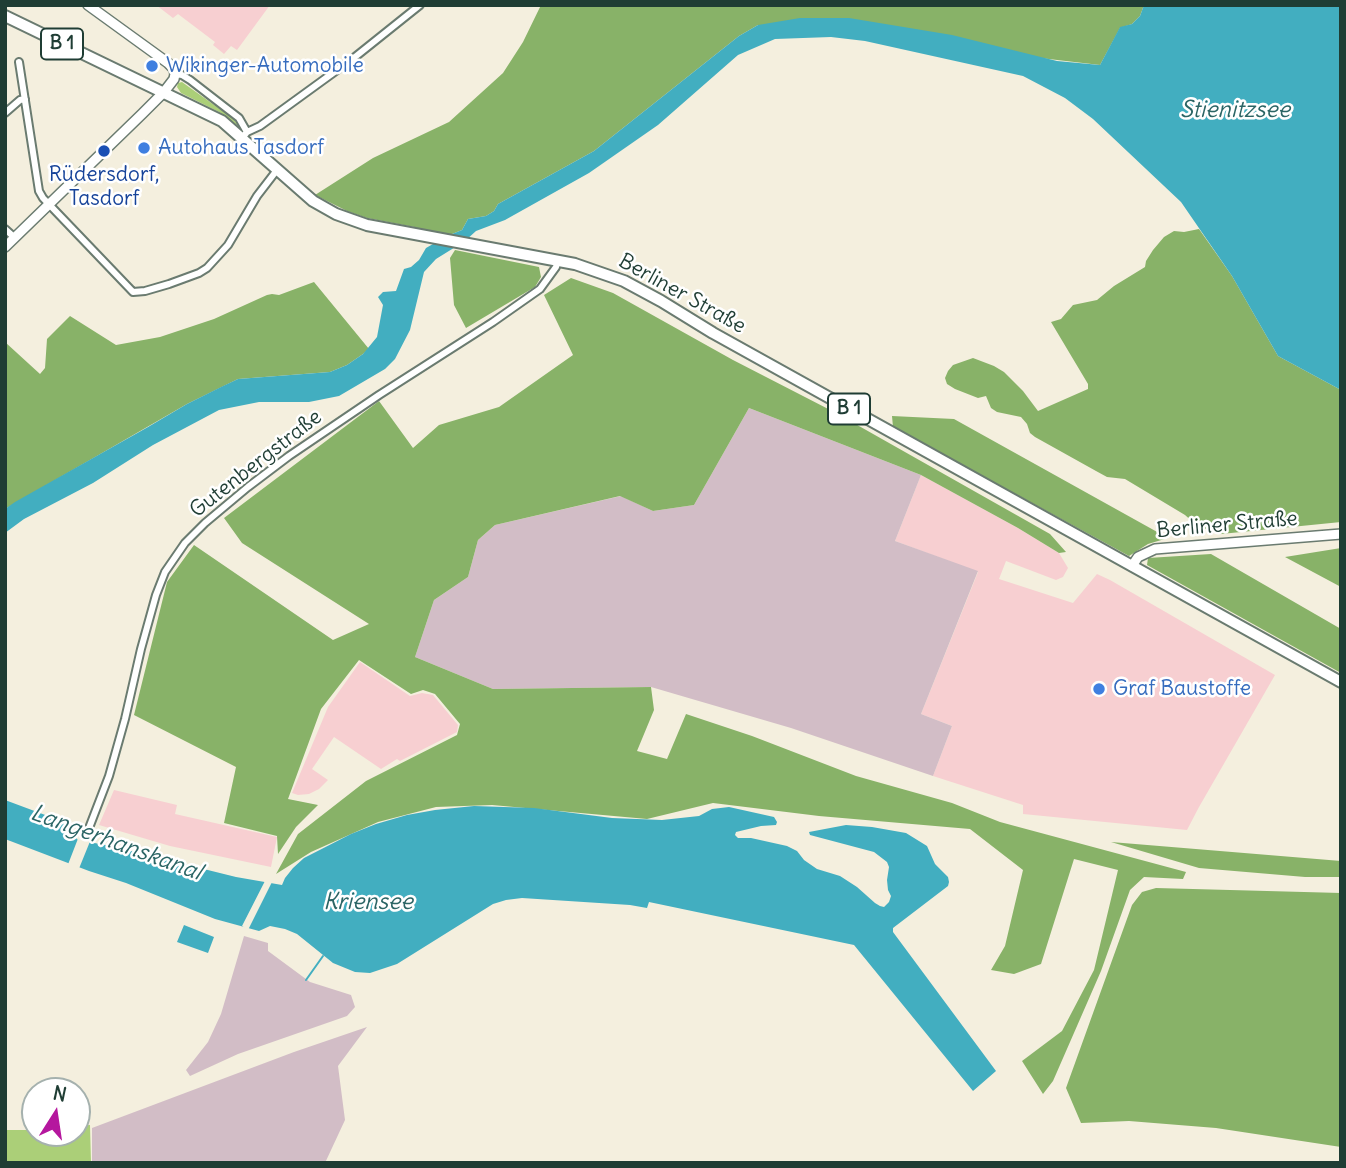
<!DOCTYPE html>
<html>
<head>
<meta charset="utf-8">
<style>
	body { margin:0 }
	#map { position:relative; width:1346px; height:1168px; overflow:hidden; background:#f4efde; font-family:Delius,sans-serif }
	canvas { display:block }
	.frame { position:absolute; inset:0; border:7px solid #1f3d34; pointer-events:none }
	.north { position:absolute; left:21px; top:1077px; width:70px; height:70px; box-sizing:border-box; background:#fff; border:2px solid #a5b1ae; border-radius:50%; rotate:12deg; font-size:19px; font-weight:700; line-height:28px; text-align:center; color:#1f3d34 }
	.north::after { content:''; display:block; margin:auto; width:24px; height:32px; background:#b5179e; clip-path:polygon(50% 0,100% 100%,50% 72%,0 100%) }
</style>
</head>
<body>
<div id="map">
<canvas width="1346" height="1168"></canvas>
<div class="frame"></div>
<div class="north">N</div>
</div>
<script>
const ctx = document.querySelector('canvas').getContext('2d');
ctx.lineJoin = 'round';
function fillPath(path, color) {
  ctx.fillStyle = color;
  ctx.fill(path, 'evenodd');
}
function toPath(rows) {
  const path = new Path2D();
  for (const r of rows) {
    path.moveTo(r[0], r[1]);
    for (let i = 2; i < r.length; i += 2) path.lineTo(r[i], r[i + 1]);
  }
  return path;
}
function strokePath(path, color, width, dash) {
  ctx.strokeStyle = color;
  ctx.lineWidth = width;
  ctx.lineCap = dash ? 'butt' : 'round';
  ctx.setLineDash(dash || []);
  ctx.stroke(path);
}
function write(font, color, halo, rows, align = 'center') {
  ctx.font = font + ' Delius,sans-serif';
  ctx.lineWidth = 5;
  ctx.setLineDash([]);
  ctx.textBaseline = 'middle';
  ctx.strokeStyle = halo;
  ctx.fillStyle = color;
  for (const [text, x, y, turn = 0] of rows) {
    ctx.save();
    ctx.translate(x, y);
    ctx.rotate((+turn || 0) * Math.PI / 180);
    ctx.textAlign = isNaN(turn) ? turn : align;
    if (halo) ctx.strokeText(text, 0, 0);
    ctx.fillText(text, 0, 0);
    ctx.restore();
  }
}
fillPath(toPath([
	[156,5,270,5,237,50,231,46,224,54,213,45,215,42,178,14,173,18],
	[921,475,1018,528,1059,553,1068,568,1063,577,1056,580,1006,561,999,579,1073,603,1097,574,1110,580,1275,675,1199,807,1187,830,1023,814,1023,805,933,776,952,726,921,714,978,572,895,541],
	[360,662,410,696,422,693,433,695,458,725,457,732,400,761,397,759,381,769,334,737,312,769,328,780,319,789,309,794,298,795,292,793,328,707],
	[114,790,177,805,175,814,277,837,271,867,170,846,99,825]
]), '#f7cfd1');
fillPath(toPath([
	[749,408,921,475,895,541,978,571,921,714,952,726,933,776,791,728,651,687,493,689,415,657,434,600,468,577,478,540,495,525,621,496,653,511,694,505],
	[244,936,268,943,268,951,310,982,351,995,355,1007,347,1016,238,1054,190,1076,186,1070,208,1042,221,1014],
	[367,1027,338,1066,345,1120,325,1163,92,1163,92,1128,294,1052]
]), '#d2bdc6');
fillPath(toPath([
	[182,82,231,117,241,127,240,128,221,113,181,93,177,87,178,83],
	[90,1125,91,1163,5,1163,5,1130,35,1130,35,1133,77,1133,77,1126]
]), '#abcf78');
fillPath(toPath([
	[541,5,1144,5,1140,16,1132,24,1120,28,1100,65,758,25,739,36,594,151,498,204,494,211,486,216,468,219,462,230,447,236,414,227,367,218,347,211,315,195,373,158,449,122,503,73,523,42],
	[1199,229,1232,276,1278,356,1341,390,1341,522,1221,534,1206,529,1195,524,1185,515,1125,479,1107,477,1096,471,1035,437,1030,433,1027,424,1021,417,997,412,991,408,986,396,978,398,955,389,947,384,945,378,948,371,953,365,973,358,994,366,1004,372,1023,391,1038,411,1088,389,1088,384,1051,322,1061,319,1073,305,1097,300,1114,286,1145,267,1146,261,1153,250,1164,237,1174,231,1184,232],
	[455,250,539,267,541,277,535,287,466,328,454,305,450,258],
	[571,278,613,293,733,360,836,413,1050,534,1066,552,1059,553,1018,528,921,475,749,408,694,505,653,511,620,496,495,525,478,540,468,577,434,600,415,657,493,689,651,687,654,710,637,751,667,759,686,714,752,736,856,776,952,803,1000,822,1186,872,1183,879,1144,877,1130,890,1101,971,1053,1081,1043,1094,1022,1061,1062,1031,1094,970,1118,870,1074,859,1041,964,1014,974,991,970,1005,946,1023,870,970,829,819,816,713,803,647,819,492,805,436,807,378,822,311,852,276,874,298,834,366,781,457,735,460,724,435,694,423,690,411,694,359,660,321,709,288,799,318,805,296,827,278,854,277,836,224,823,236,767,134,715,167,582,194,545,333,640,369,624,242,543,224,518,379,401,413,448,439,425,499,407,573,355,544,295],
	[314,282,369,349,363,354,347,365,330,372,238,379,187,404,5,509,5,342,40,374,45,368,47,339,70,316,116,345,160,337,214,319,267,295,272,294,279,295],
	[892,416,954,419,1168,538,1148,544,1129,556,893,427],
	[1341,548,1341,587,1285,557],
	[1211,554,1341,629,1341,673,1147,565,1148,558],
	[1111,842,1341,861,1341,877,1305,877,1199,868],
	[1156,888,1341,893,1341,1147,1216,1128,1129,1121,1081,1123,1066,1088,1132,905,1142,892]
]), '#88b268');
fillPath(toPath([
	[1144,5,1341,5,1341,390,1278,356,1232,276,1181,202,1093,119,1065,98,1023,76,865,41,831,37,775,39,738,55,658,125,589,173,505,220,476,231,465,241,436,259,424,272,410,330,395,359,385,369,339,396,309,402,259,402,219,410,153,445,93,483,24,519,5,533,5,509,15,502,148,427,187,404,221,387,238,379,330,372,347,365,363,354,377,337,383,305,378,297,383,292,396,291,404,269,411,267,419,260,426,248,447,236,462,230,468,219,486,216,494,211,498,204,594,151,739,36,758,25,800,18,849,18,952,35,1057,61,1100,65,1120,27,1132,24,1140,16],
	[5,800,64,822,78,840,111,846,236,877,282,885,285,878,293,868,304,858,351,834,376,824,407,815,435,810,474,806,534,808,612,818,662,820,699,816,712,809,729,807,774,817,777,822,776,825,761,826,736,832,735,835,738,838,751,838,787,846,797,851,804,860,817,869,840,876,857,887,875,903,880,906,884,907,889,902,891,896,888,890,887,880,889,867,887,862,874,852,810,835,809,832,846,825,872,827,906,833,927,846,935,864,948,877,949,882,948,886,893,928,893,932,996,1071,973,1091,854,945,649,902,647,908,630,905,522,898,506,900,493,904,397,964,370,973,355,972,333,963,297,934,285,929,270,926,259,931,215,919,126,883,89,871,5,839],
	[184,925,214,937,208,953,177,942]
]), '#42aec0');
fillPath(toPath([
	[79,836,91,839,78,871,67,867],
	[266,879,273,880,248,930,242,926]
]), '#f4efde');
strokePath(toPath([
	[306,980,323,956]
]), '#42aec0', 2);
const street = toPath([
	[19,62,39,191,43,198,133,292,145,291,169,284,199,273,207,268,228,245,257,196,277,170],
	[175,74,182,75,190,80,239,118,247,132],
	[5,113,20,100,25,99],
	[242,138,247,132,260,126,355,57,420,5],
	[5,229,15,238],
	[89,828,109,776,125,719,141,649,156,595,165,572,185,543,205,523,248,487,289,456,379,395,493,322,540,289,556,267,558,260]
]);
const secondary = toPath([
	[5,247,142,114,164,92,174,79,175,74,174,69,168,63,88,5],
	[1132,566,1138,557,1155,549,1341,534]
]);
const primary = toPath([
	[5,16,222,121,313,201,336,214,367,225,575,264,624,281,661,301,713,333,1341,682]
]);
strokePath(street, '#6a7b70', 10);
strokePath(secondary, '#6a7b70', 12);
strokePath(primary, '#6a7b70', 14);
strokePath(street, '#fff', 6);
strokePath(secondary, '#fff', 9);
strokePath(primary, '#fff', 10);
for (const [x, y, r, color] of [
	[152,66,7,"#3f7fe0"],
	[144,148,7,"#3f7fe0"],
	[104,151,7,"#1a4fb4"],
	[1099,689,7,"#3f7fe0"]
]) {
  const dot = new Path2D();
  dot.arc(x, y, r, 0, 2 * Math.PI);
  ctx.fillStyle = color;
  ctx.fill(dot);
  strokePath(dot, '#fff', 2.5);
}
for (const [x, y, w] of [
	[62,44,42],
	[849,409,42]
]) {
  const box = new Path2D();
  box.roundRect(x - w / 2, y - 15.5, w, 31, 5);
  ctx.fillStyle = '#fff';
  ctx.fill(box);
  strokePath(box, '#1f3d34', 2);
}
write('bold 19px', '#1f3d34', null, [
	["B 1",62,44],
	["B 1",849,409]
]);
write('21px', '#366cbe', '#fff', [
	["Wikinger-Automobile",166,66],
	["Autohaus Tasdorf",158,148],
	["Graf Baustoffe",1113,689]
], 'left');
write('21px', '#164399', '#fff', [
	["Rüdersdorf,",104,175],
	["Tasdorf",104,199]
]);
write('21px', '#1f3d34', '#fff', [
	["Berliner Straße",682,294,29],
	["Gutenbergstraße",256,464,-38],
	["Berliner Straße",1227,525,-5]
]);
write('italic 23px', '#2b6565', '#fff', [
	["Stienitzsee",1235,110],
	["Langerhanskanal",116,843,20],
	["Kriensee",368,902]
]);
</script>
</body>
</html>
